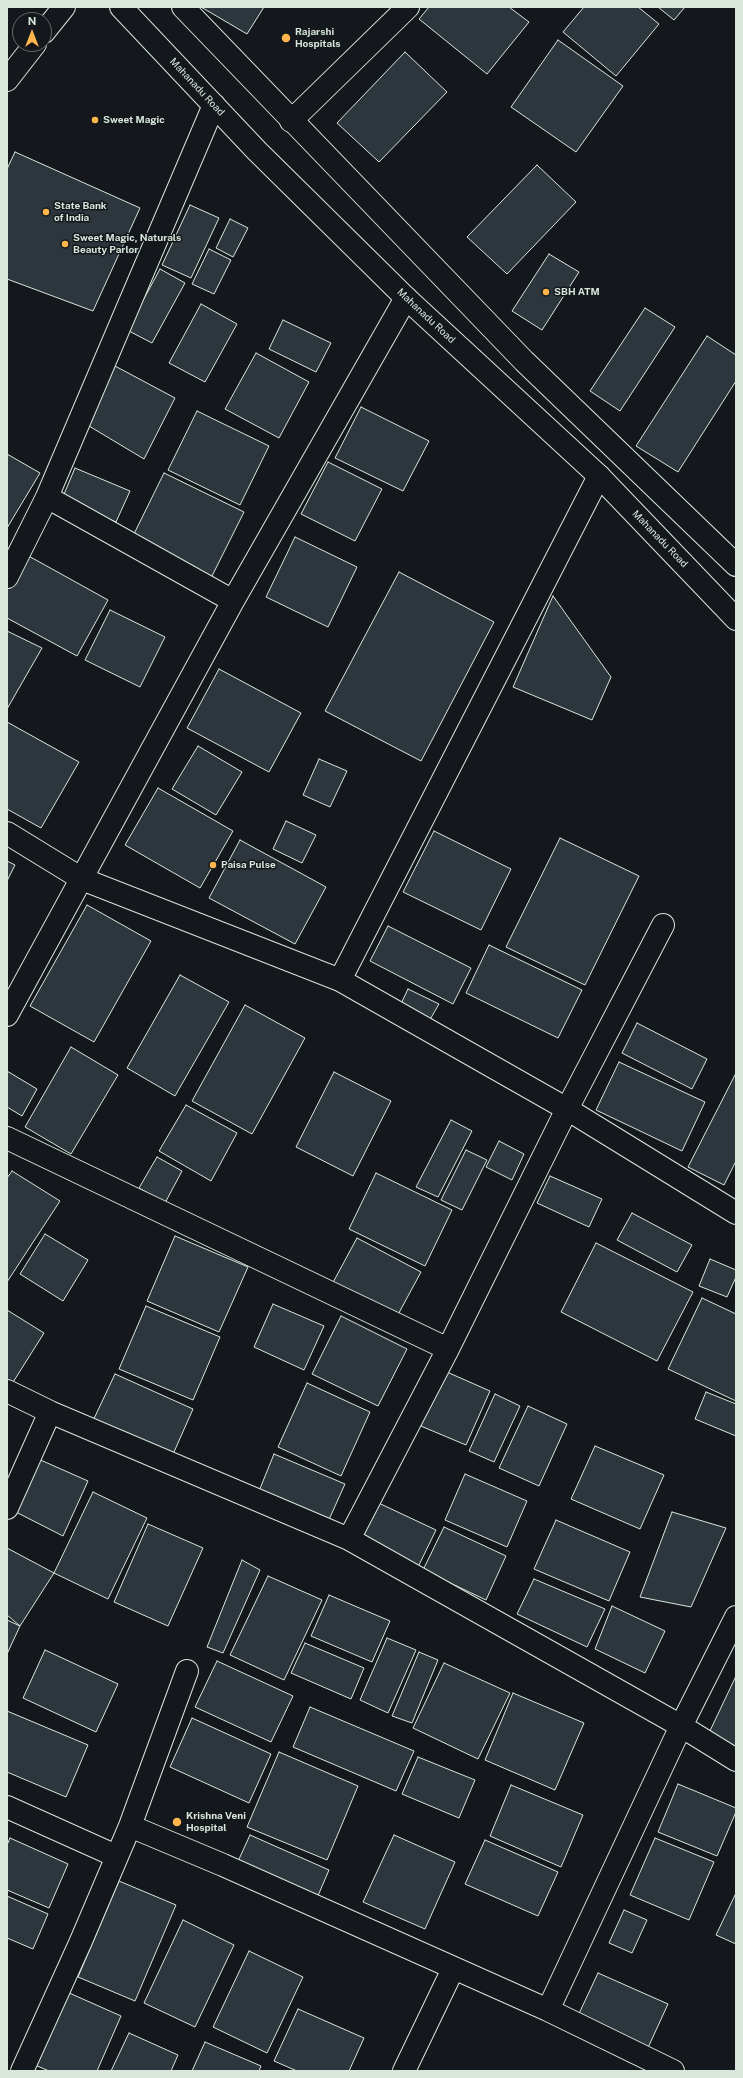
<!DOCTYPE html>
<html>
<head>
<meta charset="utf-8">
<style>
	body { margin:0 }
	#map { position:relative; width:743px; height:2078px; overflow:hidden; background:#14181c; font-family:"Public Sans",sans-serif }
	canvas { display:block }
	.frame { position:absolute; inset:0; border:8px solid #d8e6dc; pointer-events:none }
	.north { position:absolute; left:12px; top:12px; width:40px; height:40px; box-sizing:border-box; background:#14181c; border:1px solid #626a69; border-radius:50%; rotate:0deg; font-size:11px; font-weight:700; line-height:16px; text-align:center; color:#d8e6dc }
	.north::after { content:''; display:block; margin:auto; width:14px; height:18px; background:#ffb74d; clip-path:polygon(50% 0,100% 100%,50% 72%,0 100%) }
</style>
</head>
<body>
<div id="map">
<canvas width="743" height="2078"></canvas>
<div class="frame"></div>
<div class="north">N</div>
</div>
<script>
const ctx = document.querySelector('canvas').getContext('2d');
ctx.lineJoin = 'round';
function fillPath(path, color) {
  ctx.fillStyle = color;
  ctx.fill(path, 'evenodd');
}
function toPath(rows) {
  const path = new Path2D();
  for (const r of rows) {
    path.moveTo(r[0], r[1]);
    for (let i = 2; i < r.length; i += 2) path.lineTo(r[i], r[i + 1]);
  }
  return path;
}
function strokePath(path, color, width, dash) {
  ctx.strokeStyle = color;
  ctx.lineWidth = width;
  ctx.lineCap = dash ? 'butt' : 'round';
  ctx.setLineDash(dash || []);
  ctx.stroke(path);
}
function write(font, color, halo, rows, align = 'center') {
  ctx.font = font + ' "Public Sans",sans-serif';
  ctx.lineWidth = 3;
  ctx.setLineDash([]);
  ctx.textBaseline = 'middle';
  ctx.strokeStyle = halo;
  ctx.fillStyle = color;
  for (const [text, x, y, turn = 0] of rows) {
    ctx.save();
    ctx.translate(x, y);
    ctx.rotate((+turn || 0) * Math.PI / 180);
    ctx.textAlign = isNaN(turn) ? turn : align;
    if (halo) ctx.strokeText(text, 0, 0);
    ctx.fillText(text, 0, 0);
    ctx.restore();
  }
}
const building = toPath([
	[201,7,264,7,247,34,201,7],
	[429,7,509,7,529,22,487,74,419,19,429,7],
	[584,7,638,7,659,24,616,76,563,32,584,7],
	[658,7,685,7,674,20,658,7],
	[558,40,623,86,576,152,511,107,558,40],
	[405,52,447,92,379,162,337,123,405,52],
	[15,152,140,208,93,311,7,279,7,169,15,152],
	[537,165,576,202,507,274,467,237,537,165],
	[190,205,219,218,191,278,162,265,190,205],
	[230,219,248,228,233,257,216,248,230,219],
	[209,249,231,260,214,294,192,284,209,249],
	[549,254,579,272,542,330,512,311,549,254],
	[160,269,185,283,152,343,127,330,160,269],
	[201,304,237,324,205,382,169,363,201,304],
	[645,308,675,327,620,411,590,391,645,308],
	[283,320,331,343,316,372,269,349,283,320],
	[707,336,736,355,736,381,678,472,636,446,707,336],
	[256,353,309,382,279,438,225,409,256,353],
	[115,366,175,398,144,459,89,426,100,392,115,366],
	[361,407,429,441,403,491,335,458,361,407],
	[197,411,269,446,240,505,168,470,197,411],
	[7,454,40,473,7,528,7,454],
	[328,462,382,489,355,541,301,514,328,462],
	[75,468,130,491,116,522,62,499,75,468],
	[164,473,244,512,211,578,131,540,164,473],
	[295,537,357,567,328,627,266,597,295,537],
	[25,554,108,600,77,656,7,618,7,588,25,554],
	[399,572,494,622,421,761,325,711,399,572],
	[553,596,611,677,592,720,513,687,553,596],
	[110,610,165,637,140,687,85,660,110,610],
	[7,631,42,648,7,709,7,631],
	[219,669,301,713,269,772,187,728,219,669],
	[7,722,79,762,41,828,7,809,7,722],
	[198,746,242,772,216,815,172,789,198,746],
	[319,759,347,771,330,807,303,795,319,759],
	[158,788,233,831,200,888,125,845,158,788],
	[286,821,316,835,302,863,273,849,286,821],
	[434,831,511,869,481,930,403,892,434,831],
	[560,838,639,876,585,985,506,947,560,838],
	[240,840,326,887,295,944,209,898,240,840],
	[7,861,15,865,7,881,7,861],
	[87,905,151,941,94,1042,30,1006,87,905],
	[388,926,471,968,453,1004,370,961,388,926],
	[489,945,582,990,558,1038,466,993,489,945],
	[180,975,229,1002,175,1096,127,1068,180,975],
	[408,989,439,1004,428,1023,399,1008,408,989],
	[245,1005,305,1038,252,1134,192,1101,245,1005],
	[637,1023,707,1059,692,1089,622,1053,637,1023],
	[71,1047,118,1075,71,1154,25,1127,71,1047],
	[619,1062,705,1102,682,1151,596,1110,619,1062],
	[7,1071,37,1089,22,1116,7,1107,7,1071],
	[334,1072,391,1101,353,1176,296,1147,334,1072],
	[736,1073,736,1161,724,1185,688,1167,736,1073],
	[186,1105,237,1133,211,1181,159,1151,186,1105],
	[451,1120,472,1131,438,1197,416,1187,451,1120],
	[499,1141,524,1154,512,1180,486,1167,499,1141],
	[466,1150,487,1160,462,1210,441,1200,466,1150],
	[157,1157,182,1171,165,1203,139,1188,157,1157],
	[12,1171,60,1201,7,1282,7,1178,12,1171],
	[376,1173,452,1210,425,1266,349,1229,376,1173],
	[550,1176,602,1199,589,1227,537,1203,550,1176],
	[632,1213,692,1245,677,1272,617,1240,632,1213],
	[45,1234,88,1260,63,1301,20,1274,45,1234],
	[175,1236,248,1267,219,1332,147,1301,175,1236],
	[357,1238,421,1272,394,1322,330,1288,357,1238],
	[596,1243,693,1292,657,1361,561,1312,596,1243],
	[710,1259,736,1270,736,1277,727,1297,699,1286,710,1259],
	[702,1298,736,1314,736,1401,668,1369,702,1298],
	[273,1304,324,1326,304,1370,254,1347,273,1304],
	[146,1306,220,1337,193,1400,119,1369,146,1306],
	[7,1310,44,1333,10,1387,7,1385,7,1310],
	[341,1316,407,1349,378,1406,312,1374,341,1316],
	[440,1369,490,1391,466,1445,416,1424,440,1369],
	[115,1374,193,1409,170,1461,91,1425,115,1374],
	[307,1383,370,1412,341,1476,278,1447,307,1383],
	[706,1392,736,1404,736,1436,695,1419,706,1392],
	[495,1394,520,1406,494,1462,469,1451,495,1394],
	[528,1406,567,1424,539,1486,499,1468,528,1406],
	[595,1446,664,1475,640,1529,571,1499,595,1446],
	[274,1454,345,1484,327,1524,257,1496,274,1454],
	[36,1458,88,1481,63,1536,12,1510,36,1458],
	[465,1474,527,1501,507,1547,445,1520,465,1474],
	[93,1492,147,1518,108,1599,54,1573,93,1492],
	[370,1499,436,1530,418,1567,355,1538,370,1499],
	[672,1512,726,1528,691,1607,640,1597,672,1512],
	[556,1520,630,1552,609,1601,534,1569,556,1520],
	[148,1524,203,1548,168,1626,114,1602,148,1524],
	[444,1527,506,1556,486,1600,423,1570,444,1527],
	[7,1548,54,1573,20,1626,7,1615,7,1548],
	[242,1560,260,1570,223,1653,207,1647,242,1560],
	[268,1576,322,1600,284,1680,230,1655,268,1576],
	[534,1579,605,1609,587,1647,517,1614,534,1579],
	[329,1595,390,1621,372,1662,311,1636,329,1595],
	[612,1606,665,1631,645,1673,595,1649,612,1606],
	[7,1620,20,1626,7,1654,7,1620],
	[387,1638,416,1650,388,1713,360,1700,387,1638],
	[305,1643,364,1668,351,1699,291,1673,305,1643],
	[45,1650,118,1684,96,1732,23,1698,45,1650],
	[419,1652,438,1660,412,1723,392,1716,419,1652],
	[217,1661,293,1696,271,1742,195,1707,217,1661],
	[444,1663,510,1693,478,1759,413,1728,444,1663],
	[736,1676,736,1748,708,1735,736,1676],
	[513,1693,584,1723,555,1790,485,1760,513,1693],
	[310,1707,414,1751,396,1791,293,1747,310,1707],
	[7,1711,88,1745,66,1797,7,1772,7,1711],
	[192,1718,271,1754,249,1803,170,1767,192,1718],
	[279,1752,358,1786,327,1860,247,1827,279,1752],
	[418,1757,475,1780,459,1818,402,1794,418,1757],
	[678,1784,736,1808,736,1812,717,1856,658,1832,678,1784],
	[511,1785,583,1815,561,1867,490,1836,511,1785],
	[250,1835,329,1870,314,1905,234,1870,250,1835],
	[394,1835,455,1862,425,1929,363,1902,394,1835],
	[10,1838,68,1864,49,1908,7,1890,7,1845,10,1838],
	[655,1838,714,1862,689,1920,630,1895,655,1838],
	[485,1840,558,1872,538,1916,465,1884,485,1840],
	[119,1881,176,1905,135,2001,78,1977,119,1881],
	[736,1893,736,1944,716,1935,736,1893],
	[7,1896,48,1914,33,1949,7,1938,7,1896],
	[624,1910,647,1920,632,1953,609,1943,624,1910],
	[183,1920,234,1945,195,2027,144,2003,183,1920],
	[249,1951,303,1977,267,2053,213,2027,249,1951],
	[598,1973,668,2004,646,2052,576,2020,598,1973],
	[67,1992,121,2016,97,2071,49,2071,35,2065,67,1992],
	[298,2009,364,2038,349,2071,297,2071,274,2061,298,2009],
	[129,2033,178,2055,171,2071,111,2071,129,2033],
	[205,2042,261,2066,259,2071,192,2071,205,2042]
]);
fillPath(building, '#2c363c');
strokePath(building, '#d8e6dc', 1);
const minor = toPath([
	[291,121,408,7],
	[47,497,233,601],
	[7,577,47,497,214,105],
	[7,833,82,879,340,980,567,1109,736,1213],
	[340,980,599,476],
	[7,1015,233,601,406,298],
	[7,1138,448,1349],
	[7,1391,50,1412,349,1539,681,1726,736,1760],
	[7,1508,50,1412],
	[349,1539,448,1349,567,1109,663,925],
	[7,1807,116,1856],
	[130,1826,223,1865,548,2010,673,2071],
	[548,2010,681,1726,736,1617],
	[22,2071,81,1941,130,1826,187,1671],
	[404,2071,453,1969]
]);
const tertiary = toPath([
	[121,7,257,151,406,298,599,476,736,619],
	[183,7,524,361,736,565],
	[44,32,64,7],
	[7,80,35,44]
]);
strokePath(minor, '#d8e6dc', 24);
strokePath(tertiary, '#d8e6dc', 24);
strokePath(minor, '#14181c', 22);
strokePath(tertiary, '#14181c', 22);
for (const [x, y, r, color] of [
	[286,38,5,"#ffb74d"],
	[95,120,4,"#ffb74d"],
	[46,212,4,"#ffb74d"],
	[65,244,4,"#ffb74d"],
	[546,292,4,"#ffb74d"],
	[213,865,4,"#ffb74d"],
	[177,1822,5,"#ffb74d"]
]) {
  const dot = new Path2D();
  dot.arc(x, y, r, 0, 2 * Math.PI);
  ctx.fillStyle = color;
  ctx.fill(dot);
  strokePath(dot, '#14181c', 1.5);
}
write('bold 10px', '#d8e6dc', '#14181c', [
	["Rajarshi",295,32],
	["Hospitals",295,44],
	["Sweet Magic",103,120],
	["State Bank",54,206],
	["of India",54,218],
	["Sweet Magic, Naturals",73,238],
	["Beauty Parlor",73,250],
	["SBH ATM",554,292],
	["Paisa Pulse",221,865],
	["Krishna Veni",186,1816],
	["Hospital",186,1828]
], 'left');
write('10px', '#d8e6dc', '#14181c', [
	["Mahanadu Road",197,87,47],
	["Mahanadu Road",426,316,43],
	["Mahanadu Road",660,539,46]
]);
</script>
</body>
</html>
